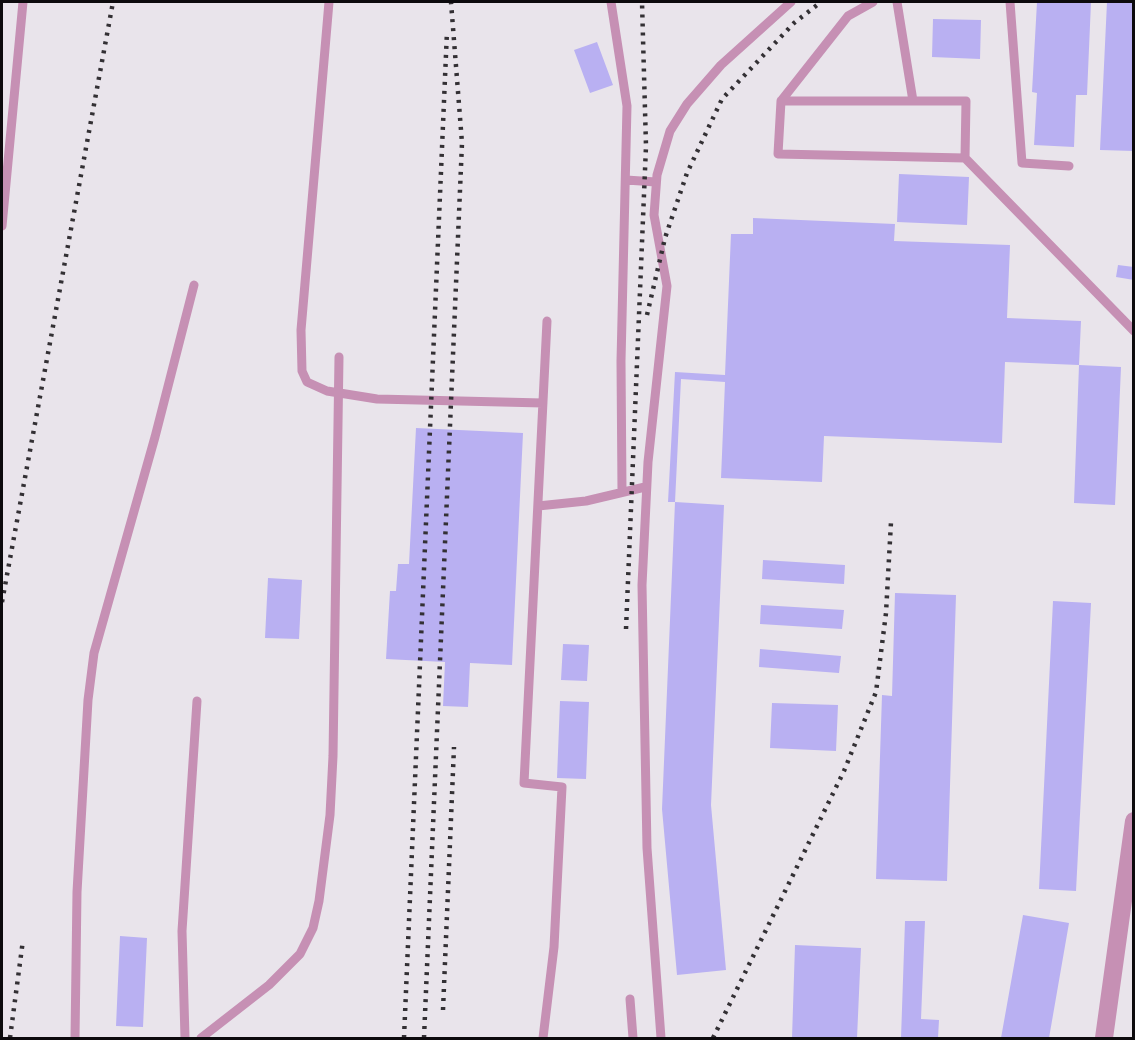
<!DOCTYPE html>
<html>
<head>
<meta charset="utf-8">
<style>
	body { margin:0 }
	#map { position:relative; width:1135px; height:1040px; overflow:hidden; background:#e9e4eb; font-family:"DM Sans",sans-serif }
	canvas { display:block }
	.frame { position:absolute; inset:0; border:3px solid #0c0a0d; pointer-events:none }
</style>
</head>
<body>
<div id="map">
<canvas width="1135" height="1040"></canvas>
<div class="frame"></div>
</div>
<script>
const ctx = document.querySelector('canvas').getContext('2d');
ctx.lineJoin = 'round';
function fillPath(path, color) {
  ctx.fillStyle = color;
  ctx.fill(path, 'evenodd');
}
function toPath(rows) {
  const path = new Path2D();
  for (const r of rows) {
    path.moveTo(r[0], r[1]);
    for (let i = 2; i < r.length; i += 2) path.lineTo(r[i], r[i + 1]);
  }
  return path;
}
function strokePath(path, color, width, dash) {
  ctx.strokeStyle = color;
  ctx.lineWidth = width;
  ctx.lineCap = dash ? 'butt' : 'round';
  ctx.setLineDash(dash || []);
  ctx.stroke(path);
}
fillPath(toPath([
	[1037,2,1091,2,1087,95,1076,95,1074,147,1034,145,1037,93,1032,92],
	[1107,2,1134,2,1134,151,1100,150],
	[933,19,981,20,980,59,932,57],
	[597,42,613,85,590,93,574,50],
	[899,174,969,177,967,225,897,222],
	[753,218,895,224,894,241,1010,245,1007,318,1081,321,1079,365,1121,367,1115,505,1074,503,1079,365,1005,362,1002,443,824,436,822,482,721,478,725,382,681,379,675,502,668,502,675,372,725,375,731,234,753,234],
	[1118,265,1134,267,1134,280,1116,277],
	[416,428,523,433,512,665,470,663,468,707,443,706,445,662,386,659,390,591,396,591,398,564,409,564],
	[675,502,724,505,711,805,726,970,677,975,662,809],
	[763,560,845,565,844,584,762,579],
	[268,578,302,580,299,639,265,638],
	[895,593,956,595,947,881,876,879,882,695,892,696],
	[1053,601,1091,603,1076,891,1039,889],
	[761,605,844,610,842,629,760,624],
	[563,644,589,645,587,681,561,680],
	[760,649,841,656,839,673,759,667],
	[560,701,589,702,586,779,557,778],
	[772,703,838,705,836,751,770,748],
	[1023,915,1069,923,1049,1038,1001,1038],
	[905,921,925,921,921,1019,939,1020,938,1038,901,1038],
	[120,936,147,938,143,1027,116,1026],
	[795,945,861,948,857,1038,792,1038]
]), '#b9b0f2');
strokePath(toPath([
	[329,2,301,330,302,371,307,382,327,391,377,399,543,403],
	[611,2,627,106,621,361,622,492],
	[897,2,913,101],
	[1010,2,1022,163,1069,166],
	[781,101,848,16,873,2],
	[965,158,966,101,781,101,778,154,965,158,1134,331],
	[626,180,656,182],
	[2,226,23,2],
	[538,506,586,501,645,487],
	[630,999,633,1038],
	[75,1038,77,892,88,700,94,653,155,437,194,285],
	[185,1038,182,931,197,701],
	[201,1038,269,985,300,954,313,928,319,901,330,815,333,756,339,357],
	[543,1038,554,947,562,787,524,783,547,321],
	[661,1038,647,848,642,585,648,462,667,286,654,215,657,175,670,131,687,104,721,65,791,2]
]), '#c690b4', 9);
strokePath(toPath([
	[1104,1038,1134,821]
]), '#c690b4', 18);
strokePath(toPath([
	[647,315,665,238,687,173,722,99,794,23,821,2],
	[2,602,113,2],
	[626,629,646,146,642,2],
	[443,1010,454,747],
	[10,1038,23,940],
	[404,1038,447,31],
	[424,1038,462,143,451,2],
	[713,1038,844,771,876,692,886,613,891,522]
]), '#333034', 4.5, [3, 6]);
</script>
</body>
</html>
